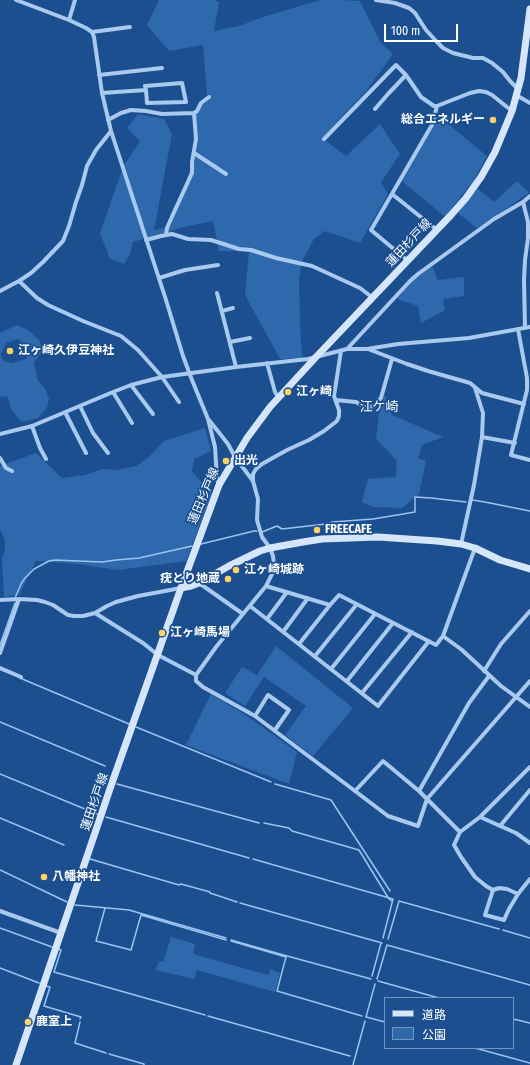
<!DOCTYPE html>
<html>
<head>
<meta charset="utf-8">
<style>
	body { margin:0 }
	#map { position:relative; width:530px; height:1065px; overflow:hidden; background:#1b4f8f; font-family:"Fira Sans Condensed","Noto Sans JP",sans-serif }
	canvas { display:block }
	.legend { position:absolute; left:384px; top:997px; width:130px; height:52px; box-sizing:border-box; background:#1b4f8f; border:1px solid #7695bc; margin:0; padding:5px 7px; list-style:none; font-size:12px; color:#fff }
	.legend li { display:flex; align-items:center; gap:8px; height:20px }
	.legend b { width:20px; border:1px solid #7695bc }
	.scale { position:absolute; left:384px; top:24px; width:74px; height:18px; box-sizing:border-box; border:2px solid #fff; border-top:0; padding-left:5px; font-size:12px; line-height:14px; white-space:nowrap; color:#fff; -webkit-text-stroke:3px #1b4f8f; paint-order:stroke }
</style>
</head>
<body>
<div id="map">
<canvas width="530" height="1065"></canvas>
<ul class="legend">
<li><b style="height:5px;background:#d6e6fa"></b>道路</li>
<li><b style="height:11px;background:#2e69ad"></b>公園</li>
</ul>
<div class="scale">100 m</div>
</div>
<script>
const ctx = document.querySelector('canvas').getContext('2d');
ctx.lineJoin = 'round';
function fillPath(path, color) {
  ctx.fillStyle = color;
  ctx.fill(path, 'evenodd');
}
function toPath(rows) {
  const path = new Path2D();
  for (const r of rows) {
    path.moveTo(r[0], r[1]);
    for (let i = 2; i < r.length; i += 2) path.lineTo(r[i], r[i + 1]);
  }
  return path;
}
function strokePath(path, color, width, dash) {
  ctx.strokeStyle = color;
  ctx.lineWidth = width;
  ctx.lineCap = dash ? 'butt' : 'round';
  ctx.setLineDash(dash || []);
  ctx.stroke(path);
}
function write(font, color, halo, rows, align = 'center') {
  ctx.font = font + ' "Fira Sans Condensed","Noto Sans JP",sans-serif';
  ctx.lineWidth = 3.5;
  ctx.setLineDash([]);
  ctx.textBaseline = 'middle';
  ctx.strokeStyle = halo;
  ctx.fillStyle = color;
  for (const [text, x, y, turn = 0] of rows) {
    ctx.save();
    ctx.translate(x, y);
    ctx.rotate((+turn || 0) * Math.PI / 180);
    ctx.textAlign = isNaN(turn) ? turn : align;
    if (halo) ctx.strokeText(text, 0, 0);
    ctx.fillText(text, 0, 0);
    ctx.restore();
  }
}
fillPath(toPath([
	[159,0,214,0,219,2,214,31,239,26,263,17,320,0,342,0,360,1,381,43,393,54,367,90,322,138,346,156,380,124,400,154,381,182,388,194,360,243,325,231,314,239,302,261,299,279,300,320,302,358,280,359,245,295,249,251,219,251,213,221,184,227,133,242,130,254,124,264,110,259,100,233,123,167,140,141,127,128,138,114,164,119,172,134,154,230,171,226,196,152,195,113,207,96,203,45,169,51,147,25],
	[436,114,487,156,474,180,445,217,402,181,433,127],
	[517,181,529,193,477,228,458,213,477,188,494,202],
	[432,266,438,280,464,277,464,296,443,299,445,310,421,323,418,306,397,299,411,282],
	[17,325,28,330,40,341,42,351,34,363,38,381,45,388,49,399,47,408,38,418,22,422,12,411,7,396,0,397,0,333],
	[18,339,28,347,30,350,26,359,12,363,3,361,1,354,6,343],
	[385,394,387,404,392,415,443,437,422,445,418,458,426,461,419,494,402,508,373,507,362,502,368,479,396,477,397,461,376,439,379,413],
	[205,428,211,451,194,459,192,472,212,493,186,561,118,570,78,564,36,561,19,595,4,597,2,559,5,549,5,540,0,529,0,466,36,453,62,478,85,475,102,469,116,470,137,466,150,456,164,441],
	[276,646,353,708,313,756,285,735,306,706,264,677,245,706,225,693,242,667,257,675],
	[211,694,244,714,297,752,289,784,186,745],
	[171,937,195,944,193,954,268,975,270,969,280,973,275,992,197,970,194,979,156,970,159,961,163,962]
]), '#2e69ad');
strokePath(toPath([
	[473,500,490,503,530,511],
	[262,532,277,526,282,529,326,524,332,522,373,519,415,512,415,497,431,498,466,502],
	[201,544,254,531,257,531],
	[15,598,21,584,25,578,34,569,49,561,55,560,102,562,116,560,139,558,192,546],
	[0,645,15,603],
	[20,678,129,724],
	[0,722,105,766],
	[136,727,271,782],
	[0,774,97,814],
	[117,784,259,823],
	[275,784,331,800,390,891],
	[106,817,249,858],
	[0,818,64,845],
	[264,823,289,828,292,831,359,850,389,899,392,901],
	[90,859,179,885,181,884,210,892,210,893,237,902],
	[253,859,393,899,383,938],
	[0,870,67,902],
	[240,903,382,943],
	[75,905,129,910,226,938],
	[105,908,96,941,131,950,141,915,226,940],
	[0,928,52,947],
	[503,930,530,938],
	[388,939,399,901,499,929],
	[231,940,280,954,371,979],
	[231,941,286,957,277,991,362,1016],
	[59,949,61,950,54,972,205,1015],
	[0,968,39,983],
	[372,976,381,943],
	[377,979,387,945,530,985],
	[378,981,439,998],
	[375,984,366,1017,385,1022],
	[46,986,50,987,44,1006,81,1017,80,1019],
	[208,1016,350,1056],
	[513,1019,530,1023],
	[80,1022,75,1043,106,1053],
	[475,1048,530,1063],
	[109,1054,144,1064,144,1065],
	[353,1065,365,1021]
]), '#9cc4f0', 1.5);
strokePath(toPath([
	[16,0,69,20,86,28,92,32,94,37,102,93,111,131,166,300,183,356,192,380,208,419,215,447,217,479,219,485],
	[376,0,395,3,409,8,415,13,426,30,437,42,443,48,453,53,473,58,483,58,492,63,503,72,510,81,518,89],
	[69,20,75,0],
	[92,32,130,27],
	[99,75,162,68],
	[102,93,146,90,145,86,182,83,186,102,147,103,146,90],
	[516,95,530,103],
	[375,109,388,94,406,75],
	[108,120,121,113,131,110,146,111,162,114,194,113,197,111,201,103,209,97],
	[324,139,396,65,406,75,421,97,434,106,437,106,470,93,479,91,486,92,492,95,512,111],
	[194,153,226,174],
	[392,194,437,230],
	[523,202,528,222,528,238,525,260,524,280,525,328],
	[166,235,167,228,175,210,192,173,192,162,196,139,194,113],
	[146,240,161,236,172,234,188,239,211,240,239,249,251,250,276,258,312,266,360,288,373,298],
	[408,261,371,230,429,130,432,125,437,106],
	[159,278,185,270,218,265],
	[19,281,37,298,48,305,83,321,121,336,138,350,162,377,179,402],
	[0,291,19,281,31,273,43,262,63,241,69,226,76,202,82,185,87,166,96,150,111,131],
	[217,293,236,367],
	[222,311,233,308],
	[518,329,527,378,527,390,511,455,530,460],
	[230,342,250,338],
	[347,349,410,281,418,274,494,219,523,202,530,196],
	[368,349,407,364,428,371,470,383,482,393,524,404],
	[267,363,275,392,278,397],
	[131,385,153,414],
	[113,392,132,423],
	[336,400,356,402,365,407,370,407,374,406,381,398,392,359],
	[80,406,93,433,108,453],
	[65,412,86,453],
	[32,426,40,448,46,459],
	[0,434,32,426,113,392,131,385,162,377,236,367,308,359,347,349,367,349,398,344,469,338,530,327],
	[482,437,515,443],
	[0,458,6,468,12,471],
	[253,481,253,474,256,469,262,464,287,450,309,440,324,431,337,421,339,416,339,410,334,396,341,351],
	[461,544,474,485,482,437,483,413,475,388],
	[199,583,243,614,266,586,273,572,274,564,273,556,270,548,262,537,257,520,258,499,253,481,235,457,228,444,209,420],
	[266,586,330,605],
	[0,600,19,599,37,600,45,602,53,605,68,615,74,616,83,616,95,613,107,606,116,602,138,596,181,588],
	[250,606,378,706,429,641],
	[95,613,143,643,158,655,196,675],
	[243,614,216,647,196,675,196,681,203,687,255,716,355,791,388,816,418,826,427,799,530,681],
	[267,619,287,592],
	[283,632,308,598],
	[443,636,462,650,501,686,530,707],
	[299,644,330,605,339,595,436,645,443,636,475,548],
	[0,653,19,599],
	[315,656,357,604],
	[0,668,21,677],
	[331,669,375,614],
	[484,671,501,644,530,611],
	[347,681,393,623],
	[362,693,412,632],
	[255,716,268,695,289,710,275,730],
	[355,791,383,761,419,791,460,832,454,845,461,857,475,877,486,886,493,890,499,888,507,889,518,894],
	[419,791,469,703,489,676],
	[480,817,530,767],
	[500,826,530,790],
	[460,832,480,817,516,833,530,843],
	[493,890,485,915,504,920,509,909,518,894,530,879],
	[0,911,61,933]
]), '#a9c9ee', 4);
strokePath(toPath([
	[181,588,191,586,199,583,229,566,260,551,270,548,303,542,322,539,378,537,437,541,461,544,475,548,500,560,530,569],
	[16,1065,113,780,181,588,219,485,247,438,270,407,316,357,451,215,466,198,481,177,495,152,512,111,521,78,530,9]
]), '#d6e6fa', 7);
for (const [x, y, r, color] of [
	[493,120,4,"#ffd166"],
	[10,351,4,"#ffd166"],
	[288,392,4,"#ffd166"],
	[226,461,4,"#ffd166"],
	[317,530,4,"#ffd166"],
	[236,570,4,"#ffd166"],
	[228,579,4,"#ffd166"],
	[162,633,4,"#ffd166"],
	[44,877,4,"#ffd166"],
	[28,1022,4,"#ffd166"]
]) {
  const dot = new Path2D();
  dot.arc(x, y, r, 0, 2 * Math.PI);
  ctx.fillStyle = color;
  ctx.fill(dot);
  strokePath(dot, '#1b4f8f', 1.5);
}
write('bold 12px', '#fff', '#1b4f8f', [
	["総合エネルギー",485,120,"right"],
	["江ヶ崎久伊豆神社",18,351],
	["江ヶ崎",296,392],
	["出光",234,461],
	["FREECAFE",325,530],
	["江ヶ崎城跡",244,570],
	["疣とり地蔵",220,579,"right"],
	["江ヶ崎馬場",170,633],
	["八幡神社",52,877],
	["鹿室上",36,1022]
], 'left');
write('12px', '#fff', '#1b4f8f', [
	["蓮田杉戸線",409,243,-47],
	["蓮田杉戸線",204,496,-67],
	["蓮田杉戸線",95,802,-71]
]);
write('13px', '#fff', '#1b4f8f', [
	["江ケ崎",379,407]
]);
</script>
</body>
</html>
